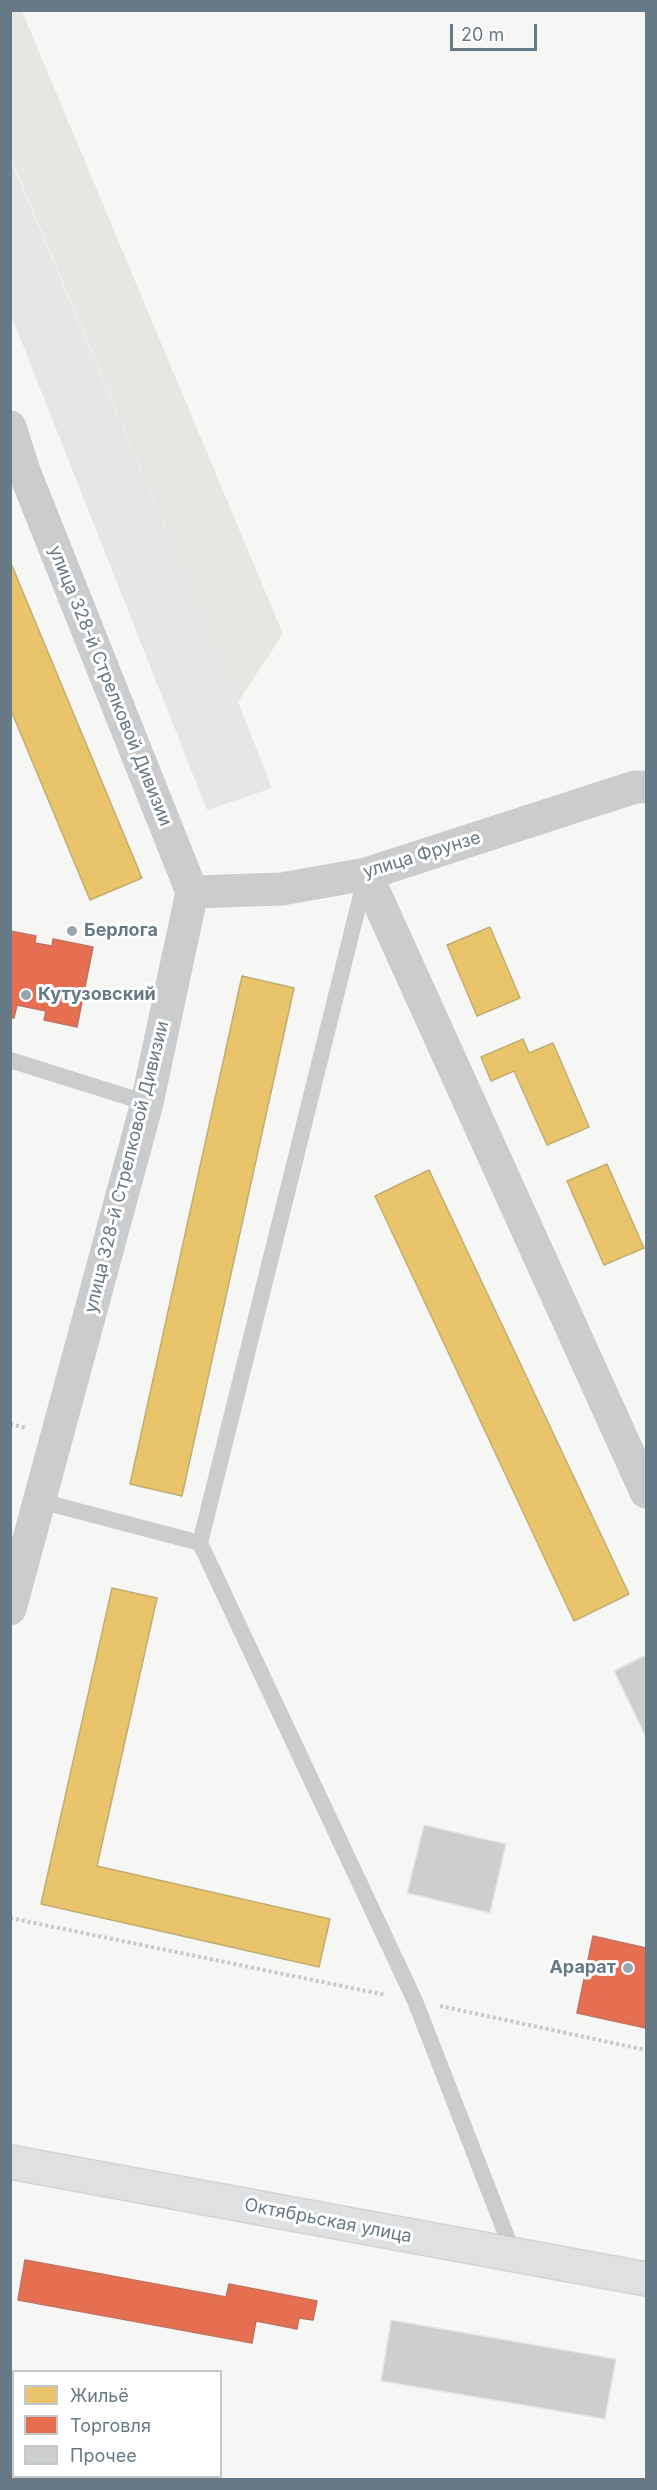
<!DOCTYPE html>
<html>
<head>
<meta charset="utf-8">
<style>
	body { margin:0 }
	#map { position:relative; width:657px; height:2490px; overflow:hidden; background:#f6f6f5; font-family:Inter,sans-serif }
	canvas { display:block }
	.frame { position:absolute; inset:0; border:12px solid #677984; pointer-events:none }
	.legend { position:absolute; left:12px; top:2370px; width:210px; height:108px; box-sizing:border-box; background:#fff; border:2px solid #c2c9ce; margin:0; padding:8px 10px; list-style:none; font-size:18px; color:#677984 }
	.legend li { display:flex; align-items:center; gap:12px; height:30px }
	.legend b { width:30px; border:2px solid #c2c9ce }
	.scale { position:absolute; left:450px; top:24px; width:87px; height:27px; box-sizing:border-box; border:3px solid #677984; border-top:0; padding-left:8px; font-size:18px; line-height:21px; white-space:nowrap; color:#677984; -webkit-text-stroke:4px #fff; paint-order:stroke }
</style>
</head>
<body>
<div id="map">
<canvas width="657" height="2490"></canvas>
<div class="frame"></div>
<ul class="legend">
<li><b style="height:16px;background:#e9c46a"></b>Жильё</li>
<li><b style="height:16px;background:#e76f51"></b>Торговля</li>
<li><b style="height:16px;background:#cdcfcf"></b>Прочее</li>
</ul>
<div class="scale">20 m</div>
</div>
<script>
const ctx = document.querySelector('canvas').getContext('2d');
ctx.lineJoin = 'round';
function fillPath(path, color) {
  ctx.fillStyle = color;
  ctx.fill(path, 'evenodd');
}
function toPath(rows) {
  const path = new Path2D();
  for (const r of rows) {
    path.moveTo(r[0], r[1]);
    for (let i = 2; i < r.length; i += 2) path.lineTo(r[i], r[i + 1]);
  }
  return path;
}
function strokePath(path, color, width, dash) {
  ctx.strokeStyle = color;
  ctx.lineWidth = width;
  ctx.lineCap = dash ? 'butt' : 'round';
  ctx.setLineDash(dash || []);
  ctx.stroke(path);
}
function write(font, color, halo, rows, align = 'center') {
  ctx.font = font + ' Inter,sans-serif';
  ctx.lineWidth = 6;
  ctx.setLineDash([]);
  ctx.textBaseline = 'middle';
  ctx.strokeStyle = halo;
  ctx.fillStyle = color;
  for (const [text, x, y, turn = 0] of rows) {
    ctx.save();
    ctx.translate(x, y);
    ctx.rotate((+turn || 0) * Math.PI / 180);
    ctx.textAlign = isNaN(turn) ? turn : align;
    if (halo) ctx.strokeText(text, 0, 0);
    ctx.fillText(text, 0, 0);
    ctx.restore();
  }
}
fillPath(toPath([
	[10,158,238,702,272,788,207,810,11,315]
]), '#e5e6e6');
fillPath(toPath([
	[10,11,22,11,283,634,238,702,11,158]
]), '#e5e8e2');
const homes = toPath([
	[10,561,142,878,90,900,10,708,10,561],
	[490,927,520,998,477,1016,447,945,490,927],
	[242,976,294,988,182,1496,130,1484,242,976],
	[523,1039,529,1053,553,1043,589,1127,547,1145,514,1071,491,1081,481,1057,523,1039],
	[607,1164,644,1248,604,1265,567,1181,607,1164],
	[429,1170,629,1594,574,1621,375,1196,429,1170],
	[112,1588,157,1598,97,1866,330,1919,319,1967,41,1904,112,1588]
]);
fillPath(homes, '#e9c46a');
strokePath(homes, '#c2ae72', 1.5);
const shops = toPath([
	[10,931,36,936,35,943,52,946,53,939,93,947,77,1027,44,1020,46,1011,17,1005,14,1018,10,1017,10,931],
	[593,1936,646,1948,646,2028,577,2013,593,1936],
	[25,2260,226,2297,229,2284,317,2301,313,2320,299,2318,297,2329,256,2321,252,2343,18,2300,25,2260]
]);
fillPath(shops, '#e76f51');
strokePath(shops, '#c17260', 1.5);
const building = toPath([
	[646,1655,646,1737,614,1671,646,1655],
	[424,1825,506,1844,490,1913,407,1893,424,1825],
	[391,2320,616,2359,605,2419,381,2381,391,2320]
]);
fillPath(building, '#cdcfcf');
strokePath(building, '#e6e6e5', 1.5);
const secondary = toPath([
	[10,2162,646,2279]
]);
strokePath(secondary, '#d3d4d5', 36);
strokePath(toPath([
	[10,1424,27,1428],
	[10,1918,386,1995],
	[440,2006,646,2050]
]), '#c8c9ca', 4, [3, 3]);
strokePath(toPath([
	[365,879,200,1543,415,2001,514,2255],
	[10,1060,147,1103],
	[40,1501,200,1543]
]), '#cbcccd', 16);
strokePath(toPath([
	[10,427,24,471,192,892,147,1103,10,1609],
	[366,874,646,1492],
	[192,892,282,889,366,874,635,787,646,787]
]), '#cbcccd', 33);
strokePath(secondary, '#dfe0e1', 33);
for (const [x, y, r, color] of [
	[72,931,6,"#99a5ac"],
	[26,995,6,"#99a5ac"],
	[628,1968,6,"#99a5ac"]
]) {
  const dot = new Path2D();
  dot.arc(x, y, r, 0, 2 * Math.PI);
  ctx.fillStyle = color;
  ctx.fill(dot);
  strokePath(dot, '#fff', 2);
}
write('18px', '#677984', '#fff', [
	["улица 328-й Стрелковой Дивизии",110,686,68],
	["улица Фрунзе",422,855,-17],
	["улица 328-й Стрелковой Дивизии",127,1167,-76],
	["Октябрьская улица",328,2221,11]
]);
write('bold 18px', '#677984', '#fff', [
	["Берлога",84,931],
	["Кутузовский",38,995],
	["Арарат",616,1968,"right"]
], 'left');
</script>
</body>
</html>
